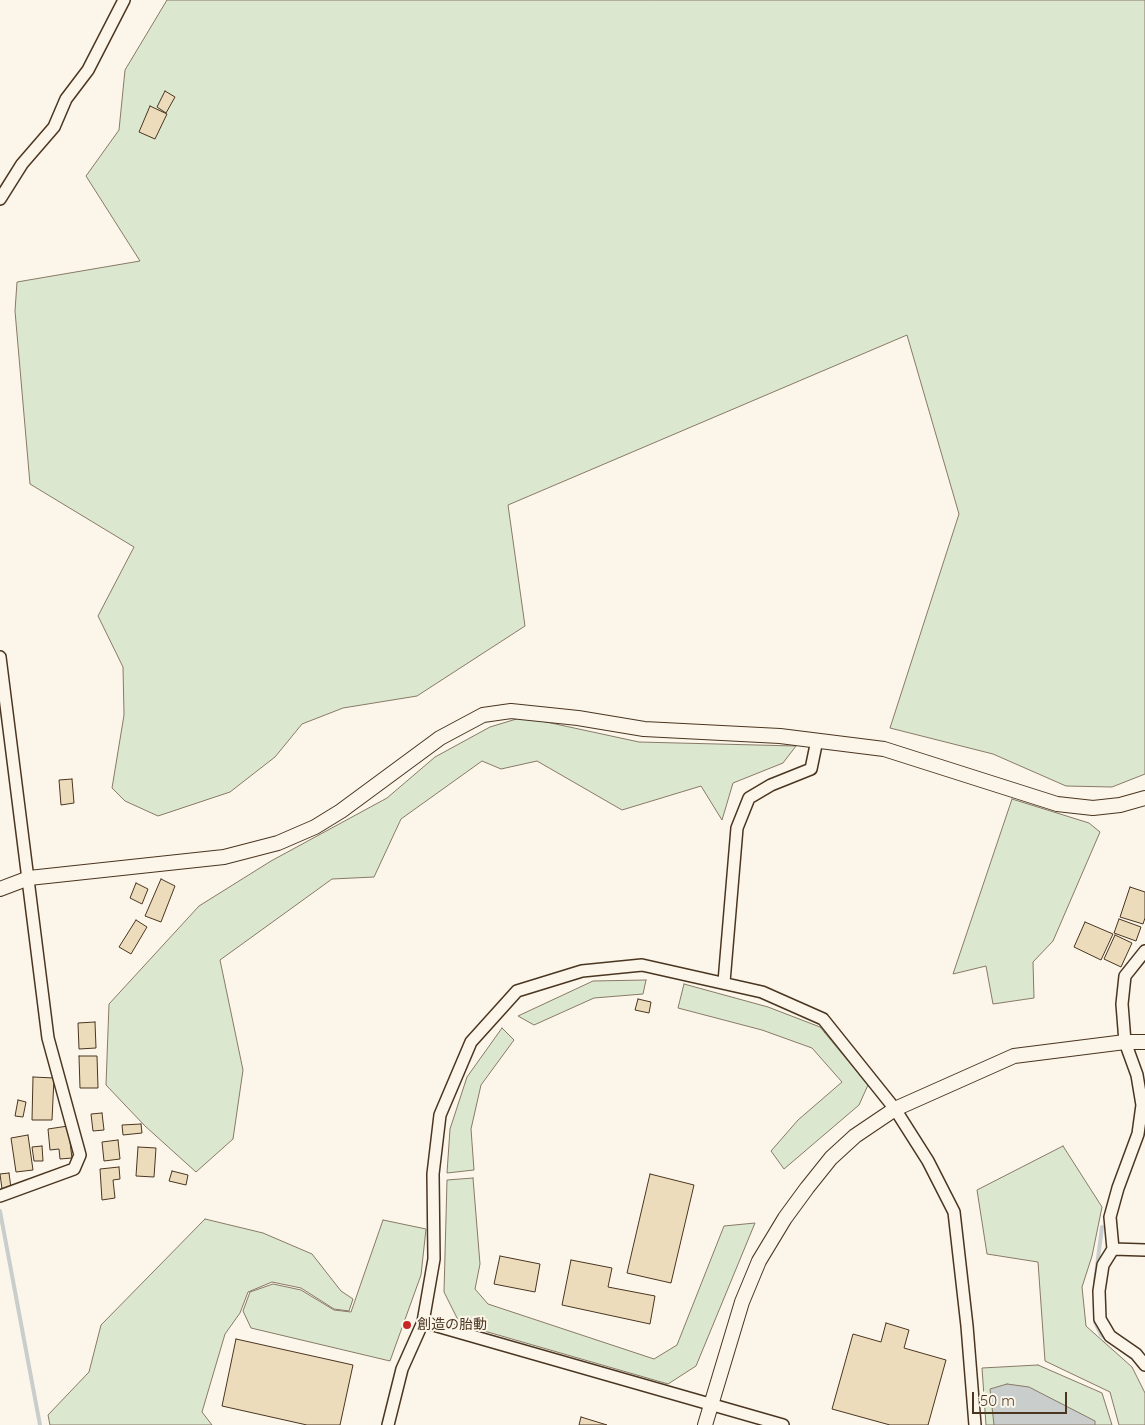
<!DOCTYPE html>
<html>
<head>
<meta charset="utf-8">
<style>
	body { margin:0 }
	#map { position:relative; width:1145px; height:1425px; overflow:hidden; background:#fbf6e9; font-family:Quicksand,sans-serif }
	canvas { display:block }
	.scale { position:absolute; left:972px; top:1392px; width:95px; height:22px; box-sizing:border-box; border:2px solid #4a3520; border-top:0; padding-left:6px; font-size:15px; line-height:18px; white-space:nowrap; color:#4a3520; -webkit-text-stroke:4px #fbf6e9; paint-order:stroke }
</style>
</head>
<body>
<div id="map">
<canvas width="1145" height="1425"></canvas>
<div class="scale">50 m</div>
</div>
<script>
const ctx = document.querySelector('canvas').getContext('2d');
ctx.lineJoin = 'round';
function fillPath(path, color) {
  ctx.fillStyle = color;
  ctx.fill(path, 'evenodd');
}
function toPath(rows) {
  const path = new Path2D();
  for (const r of rows) {
    path.moveTo(r[0], r[1]);
    for (let i = 2; i < r.length; i += 2) path.lineTo(r[i], r[i + 1]);
  }
  return path;
}
function strokePath(path, color, width, dash) {
  ctx.strokeStyle = color;
  ctx.lineWidth = width;
  ctx.lineCap = dash ? 'butt' : 'round';
  ctx.setLineDash(dash || []);
  ctx.stroke(path);
}
function write(font, color, halo, rows, align = 'center') {
  ctx.font = font + ' Quicksand,"Noto Sans JP",sans-serif';
  ctx.lineWidth = 4;
  ctx.setLineDash([]);
  ctx.textBaseline = 'middle';
  ctx.strokeStyle = halo;
  ctx.fillStyle = color;
  for (const [text, x, y, turn = 0] of rows) {
    ctx.save();
    ctx.translate(x, y);
    ctx.rotate((+turn || 0) * Math.PI / 180);
    ctx.textAlign = isNaN(turn) ? turn : align;
    if (halo) ctx.strokeText(text, 0, 0);
    ctx.fillText(text, 0, 0);
    ctx.restore();
  }
}
const green = toPath([
	[167,0,1145,0,1145,774,1112,787,1066,786,993,754,890,728,959,514,907,335,508,505,525,626,417,696,343,708,302,724,275,757,230,792,158,816,125,801,112,788,124,715,123,667,98,616,134,547,30,484,15,311,17,282,140,261,86,176,119,130,125,70,167,0],
	[523,717,639,742,796,746,783,763,733,783,722,820,701,786,622,810,537,761,501,769,482,761,401,819,374,877,332,879,220,960,243,1070,233,1139,196,1172,145,1126,106,1085,109,1004,199,906,271,861,387,798,435,757,490,727,523,717],
	[1012,799,1089,823,1100,832,1053,941,1033,962,1034,998,993,1004,986,966,953,974,1012,799],
	[646,980,643,994,594,998,534,1025,518,1016,593,981,646,980],
	[684,984,768,1007,820,1027,868,1085,859,1105,784,1169,771,1151,798,1120,842,1082,812,1048,762,1030,678,1008,684,984],
	[502,1028,514,1040,481,1085,471,1129,474,1170,447,1173,450,1129,467,1077,502,1028],
	[1063,1146,1102,1207,1092,1256,1082,1287,1086,1326,1132,1367,1145,1393,1145,1425,1119,1425,1110,1392,1045,1361,1038,1262,987,1254,977,1190,1063,1146],
	[473,1178,480,1264,475,1289,488,1304,654,1359,677,1345,724,1226,755,1223,696,1366,668,1384,460,1324,444,1292,447,1180,473,1178],
	[205,1219,263,1233,312,1254,341,1291,353,1299,349,1311,334,1309,301,1288,272,1282,248,1292,240,1313,225,1334,202,1412,212,1425,50,1425,48,1415,89,1372,101,1325,205,1219],
	[383,1220,426,1229,421,1275,390,1361,251,1328,243,1311,250,1292,273,1284,301,1290,334,1310,351,1312,383,1220],
	[1038,1365,1102,1393,1112,1425,986,1425,982,1368,1038,1365]
]);
fillPath(green, '#dce7d0');
strokePath(green, '#887966', 1);
const water = toPath([
	[1007,1384,1029,1387,1095,1421,1095,1425,994,1425,990,1389,1007,1384]
]);
fillPath(water, '#c9cecd');
strokePath(water, '#887966', 1);
strokePath(toPath([
	[0,1211,40,1425],
	[1095,1282,1102,1227],
	[1095,1316,1095,1322,1101,1335,1131,1357]
]), '#c9cecd', 4);
const building = toPath([
	[165,91,175,97,166,113,157,107,165,91],
	[150,106,167,114,155,139,139,132,150,106],
	[72,779,74,803,61,805,59,780,72,779],
	[161,879,175,886,161,922,145,916,161,879],
	[136,883,148,889,142,904,130,898,136,883],
	[1130,887,1145,892,1145,918,1143,924,1120,917,1130,887],
	[1119,919,1141,927,1136,941,1114,933,1119,919],
	[136,920,147,927,131,954,119,947,136,920],
	[1085,922,1113,934,1101,960,1074,947,1085,922],
	[1115,935,1132,943,1121,967,1104,959,1115,935],
	[638,999,651,1002,649,1013,635,1010,638,999],
	[95,1022,96,1048,79,1049,78,1023,95,1022],
	[79,1056,97,1056,98,1088,80,1088,79,1056],
	[33,1077,54,1078,52,1120,32,1120,33,1077],
	[18,1100,26,1102,23,1117,15,1116,18,1100],
	[102,1113,104,1130,93,1131,91,1114,102,1113],
	[141,1124,142,1133,123,1135,122,1125,141,1124],
	[68,1126,72,1158,60,1159,59,1149,50,1150,48,1129,68,1126],
	[28,1135,33,1170,16,1172,11,1138,28,1135],
	[118,1140,120,1159,104,1161,102,1142,118,1140],
	[42,1146,43,1161,34,1161,32,1147,42,1146],
	[138,1147,156,1148,154,1177,136,1176,138,1147],
	[119,1167,120,1179,113,1180,115,1198,102,1200,100,1169,119,1167],
	[172,1171,188,1175,186,1185,169,1181,172,1171],
	[9,1173,11,1188,2,1189,0,1174,9,1173],
	[650,1174,694,1185,671,1283,627,1273,650,1174],
	[500,1256,540,1264,535,1292,494,1284,500,1256],
	[571,1260,612,1268,608,1287,655,1296,650,1324,562,1305,571,1260],
	[886,1323,909,1330,904,1348,946,1360,928,1425,890,1425,832,1409,853,1334,881,1342,886,1323],
	[236,1339,353,1365,340,1425,307,1425,222,1406,236,1339],
	[581,1417,607,1425,579,1425,581,1417]
]);
fillPath(building, '#ecdcbc');
strokePath(building, '#4a3520', 1);
const minor = toPath([
	[0,199,22,164,54,127,66,99,88,70,124,0],
	[0,657,48,1038,80,1155,74,1169,0,1196],
	[1145,951,1125,976,1122,1004,1125,1042,1137,1075,1142,1105,1138,1134,1118,1188,1110,1217,1113,1249,1103,1265,1099,1291,1100,1319,1110,1336,1136,1354,1145,1365],
	[724,982,737,828,749,798,771,785,811,769,817,740],
	[1113,1249,1145,1250],
	[423,1322,783,1425],
	[388,1425,402,1369,423,1322,434,1259,433,1174,440,1115,471,1042,517,991,582,971,642,965,762,992,823,1019,895,1109,928,1161,954,1212,967,1326,975,1425]
]);
const tertiary = toPath([
	[0,889,29,878,224,857,278,843,315,827,341,811,440,738,483,715,511,711,578,718,644,729,780,736,884,749,1057,804,1093,808,1120,805,1145,798],
	[705,1425,742,1302,759,1261,785,1218,807,1188,831,1158,855,1136,895,1109,1014,1056,1125,1042,1145,1042]
]);
strokePath(minor, '#4a3520', 14);
strokePath(tertiary, '#4a3520', 16);
strokePath(minor, '#fbf6e9', 11);
strokePath(tertiary, '#fbf6e9', 14);
for (const [x, y, r, color] of [
	[407,1325,5,"#c62828"]
]) {
  const dot = new Path2D();
  dot.arc(x, y, r, 0, 2 * Math.PI);
  ctx.fillStyle = color;
  ctx.fill(dot);
  strokePath(dot, '#fbf6e9', 2);
}
write('14px', '#4a3520', '#fbf6e9', [
	["創造の胎動",417,1325]
], 'left');
</script>
</body>
</html>
